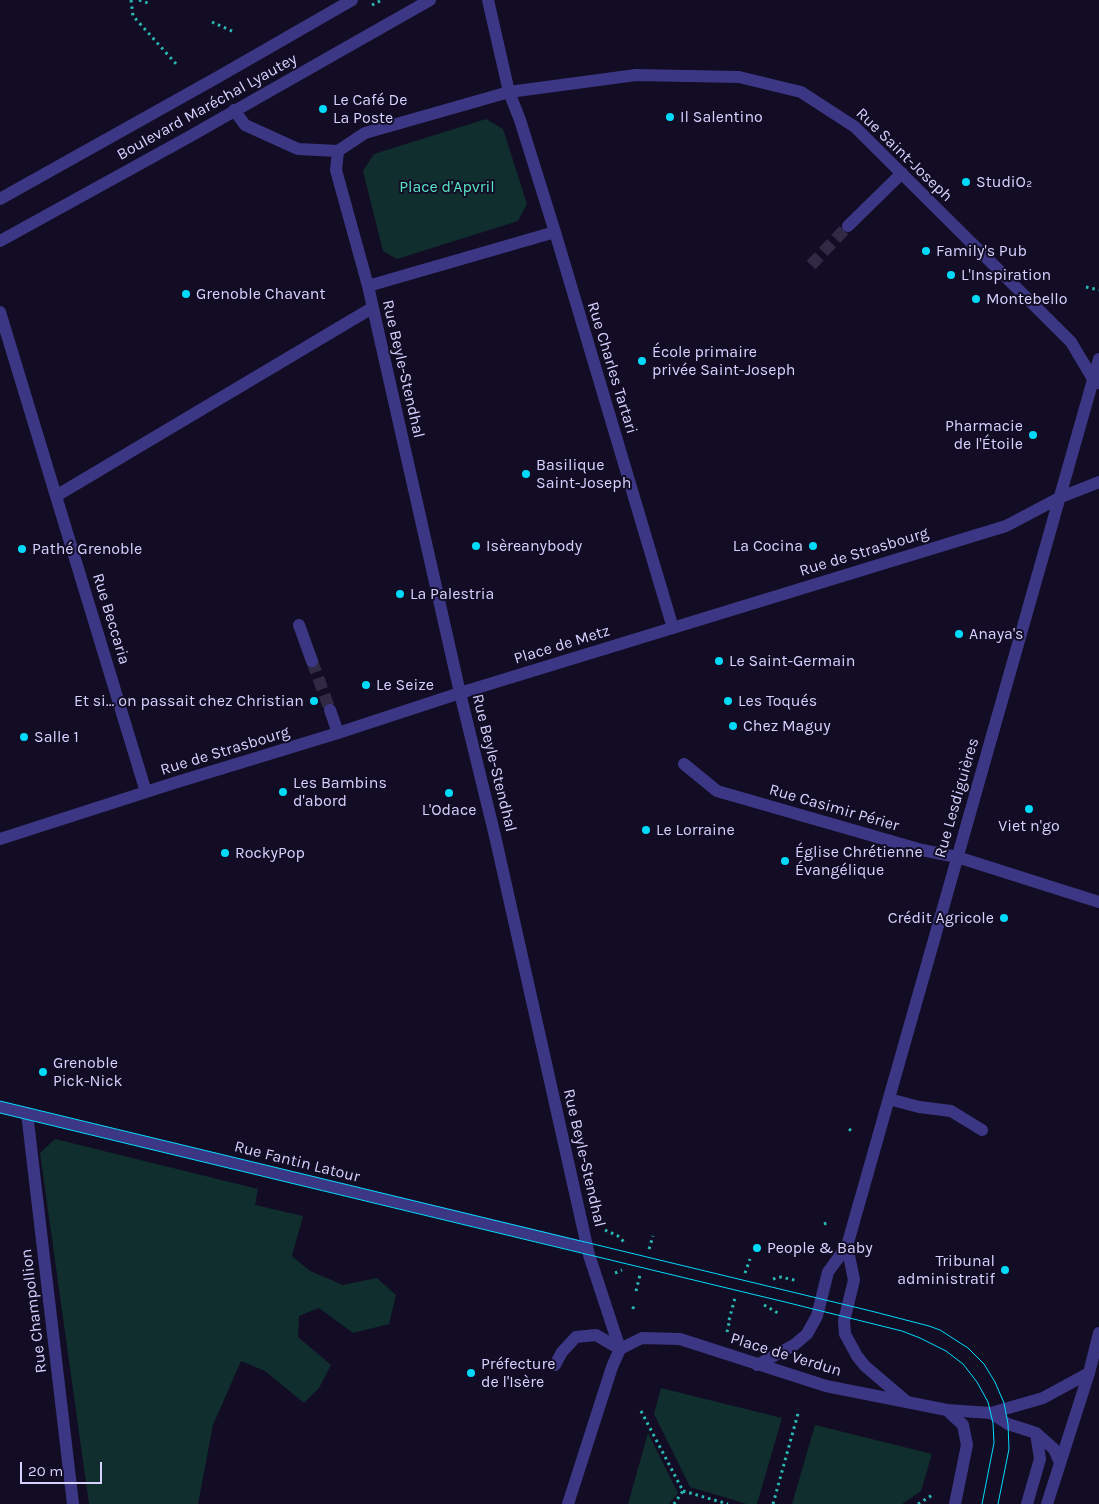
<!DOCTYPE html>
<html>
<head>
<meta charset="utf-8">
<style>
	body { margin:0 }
	#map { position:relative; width:1099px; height:1504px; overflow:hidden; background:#120d24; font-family:Karla,sans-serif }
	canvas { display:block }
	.scale { position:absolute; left:20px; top:1462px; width:82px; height:22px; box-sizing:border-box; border:2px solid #d7d1ff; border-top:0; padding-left:6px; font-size:15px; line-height:18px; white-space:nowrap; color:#d7d1ff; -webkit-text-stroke:4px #120d24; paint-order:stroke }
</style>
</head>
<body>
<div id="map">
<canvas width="1099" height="1504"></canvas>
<div class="scale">20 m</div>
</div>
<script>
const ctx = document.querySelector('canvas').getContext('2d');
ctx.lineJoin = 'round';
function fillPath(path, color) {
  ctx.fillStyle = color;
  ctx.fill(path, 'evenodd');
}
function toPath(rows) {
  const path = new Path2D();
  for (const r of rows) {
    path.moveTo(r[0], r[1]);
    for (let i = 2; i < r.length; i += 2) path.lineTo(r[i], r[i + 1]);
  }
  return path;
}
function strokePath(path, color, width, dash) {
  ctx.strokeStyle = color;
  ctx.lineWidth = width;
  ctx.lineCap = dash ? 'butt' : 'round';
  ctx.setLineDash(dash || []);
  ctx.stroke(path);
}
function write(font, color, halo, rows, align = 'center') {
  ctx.font = font + ' Karla,sans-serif';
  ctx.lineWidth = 4;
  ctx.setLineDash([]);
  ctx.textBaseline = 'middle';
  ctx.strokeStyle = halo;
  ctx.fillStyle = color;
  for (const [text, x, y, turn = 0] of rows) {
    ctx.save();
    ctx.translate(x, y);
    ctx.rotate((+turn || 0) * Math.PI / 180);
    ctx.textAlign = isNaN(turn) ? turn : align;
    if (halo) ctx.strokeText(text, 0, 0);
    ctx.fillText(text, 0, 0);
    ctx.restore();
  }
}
fillPath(toPath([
	[486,119,503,129,527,204,518,221,397,259,383,251,363,171,374,154],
	[55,1139,258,1189,255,1205,303,1216,292,1256,310,1271,343,1285,377,1278,396,1295,389,1324,353,1333,319,1308,299,1316,298,1337,331,1365,319,1388,304,1403,265,1371,241,1361,213,1425,198,1504,89,1504,40,1153],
	[661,1388,782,1418,757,1504,747,1504,690,1487,654,1414],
	[815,1425,932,1454,921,1491,902,1504,792,1504],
	[648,1433,678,1493,669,1504,628,1504]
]), '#102e2e');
strokePath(toPath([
	[811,265,848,226],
	[312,661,330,710]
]), '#302a45', 12, [12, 6]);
strokePath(toPath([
	[131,0,133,16,178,66],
	[139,0,148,3],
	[372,5,382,0],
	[212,22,234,32],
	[1086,287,1099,290],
	[849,1129,854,1133],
	[824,1224,829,1222],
	[605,1230,618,1236,625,1243],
	[649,1249,653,1236],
	[615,1273,622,1270],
	[745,1273,750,1259],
	[773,1279,781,1277,798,1281],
	[636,1291,640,1275],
	[764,1305,778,1313],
	[633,1309,634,1303],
	[729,1320,735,1298],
	[727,1332,729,1323],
	[641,1411,683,1491,674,1504],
	[683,1491,728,1504],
	[773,1504,799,1410],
	[918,1504,934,1494]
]), '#2abab5', 3, [2.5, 4]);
strokePath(toPath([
	[488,0,509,92,520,120,555,232,673,628],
	[234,110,245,125,298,149,338,151,365,133,509,92,636,75,739,77,801,92,855,127,1071,342,1093,379,1097,383],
	[338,151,336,170,368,286,460,693,495,836,589,1255,620,1349],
	[0,199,218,77,352,0],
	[848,226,902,173],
	[0,241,187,138,430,0],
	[368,286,555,232],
	[0,312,146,792],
	[56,496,372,308],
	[299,625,312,661],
	[330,710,338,733],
	[684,764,717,791,922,850,957,857,1099,902],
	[0,839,174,783,338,733,460,693,1006,526,1061,497,1099,482],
	[889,1099,919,1107,951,1111,982,1130],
	[0,1107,587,1248],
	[27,1113,73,1504],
	[847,1246,854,1280,844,1321,845,1334,857,1356,865,1366,906,1401],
	[555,1365,562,1352,576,1337,596,1335,620,1349],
	[757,1365,794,1345,807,1334,817,1316,828,1272,847,1246,1099,359],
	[947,1410,991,1413,1043,1398,1089,1373],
	[991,1413,1008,1424,1036,1433,1054,1449,1060,1463],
	[568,1504,612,1367,620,1349,642,1338,680,1339,826,1386,947,1410,963,1425,967,1445,955,1504],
	[1027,1504,1040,1459,1036,1433],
	[1047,1504,1089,1373,1099,1333]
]), '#3c3785', 12);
strokePath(toPath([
	[0,1101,871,1311,929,1326,940,1330,968,1348,984,1364,995,1382,1004,1403,1008,1424,1009,1449,998,1504],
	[0,1113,785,1302,902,1331,920,1338,946,1351,963,1364,977,1382,988,1402,993,1423,994,1443,982,1504]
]), '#00dbfc', 1);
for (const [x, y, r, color] of [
	[323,109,5,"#00dbfc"],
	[670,117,5,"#00dbfc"],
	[966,182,5,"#00dbfc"],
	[926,251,5,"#00dbfc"],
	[951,275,5,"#00dbfc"],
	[186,294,5,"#00dbfc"],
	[976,299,5,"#00dbfc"],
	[642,361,5,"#00dbfc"],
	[1033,435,5,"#00dbfc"],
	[526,474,5,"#00dbfc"],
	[476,546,5,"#00dbfc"],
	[813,546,5,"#00dbfc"],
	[22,549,5,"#00dbfc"],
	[400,594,5,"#00dbfc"],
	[959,634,5,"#00dbfc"],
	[719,661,5,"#00dbfc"],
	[366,685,5,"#00dbfc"],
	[314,701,5,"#00dbfc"],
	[728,701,5,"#00dbfc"],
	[733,726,5,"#00dbfc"],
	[24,737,5,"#00dbfc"],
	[283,792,5,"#00dbfc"],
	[449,793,5,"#00dbfc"],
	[1029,809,5,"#00dbfc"],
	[646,830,5,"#00dbfc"],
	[225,853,5,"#00dbfc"],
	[785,861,5,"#00dbfc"],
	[1004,918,5,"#00dbfc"],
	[43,1072,5,"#00dbfc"],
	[757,1248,5,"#00dbfc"],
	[1005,1270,5,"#00dbfc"],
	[471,1373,5,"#00dbfc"]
]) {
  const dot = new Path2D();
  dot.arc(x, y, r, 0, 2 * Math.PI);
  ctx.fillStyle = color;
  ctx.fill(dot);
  strokePath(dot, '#120d24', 2);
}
write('16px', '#d7d1ff', '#120d24', [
	["Le Café De",333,100],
	["La Poste",333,118],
	["Il Salentino",680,117],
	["StudiO₂",976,182],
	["Family's Pub",936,251],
	["L'Inspiration",961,275],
	["Grenoble Chavant",196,294],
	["Montebello",986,299],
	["École primaire",652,352],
	["privée Saint-Joseph",652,370],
	["Pharmacie",1023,426,"right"],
	["de l'Étoile",1023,444,"right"],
	["Basilique",536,465],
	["Saint-Joseph",536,483],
	["Isèreanybody",486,546],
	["La Cocina",803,546,"right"],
	["Pathé Grenoble",32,549],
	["La Palestria",410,594],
	["Anaya's",969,634],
	["Le Saint-Germain",729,661],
	["Le Seize",376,685],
	["Et si... on passait chez Christian",304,701,"right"],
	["Les Toqués",738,701],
	["Chez Maguy",743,726],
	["Salle 1",34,737],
	["Les Bambins",293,783],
	["d'abord",293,801],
	["L'Odace",449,810,"center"],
	["Viet n'go",1029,826,"center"],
	["Le Lorraine",656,830],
	["Église Chrétienne",795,852],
	["Évangélique",795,870],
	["RockyPop",235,853],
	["Crédit Agricole",994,918,"right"],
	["Grenoble",53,1063],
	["Pick-Nick",53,1081],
	["People & Baby",767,1248],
	["Tribunal",995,1261,"right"],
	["administratif",995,1279,"right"],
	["Préfecture",481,1364],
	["de l'Isère",481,1382]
], 'left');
write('16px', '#d7d1ff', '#120d24', [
	["Boulevard Maréchal Lyautey",207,107,-29],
	["Rue Saint-Joseph",904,155,44],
	["Rue Charles Tartari",612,368,73],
	["Rue Beyle-Stendhal",403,369,77],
	["Rue de Strasbourg",864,552,-17],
	["Rue Beccaria",111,619,73],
	["Place de Metz",562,645,-17],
	["Rue de Strasbourg",225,751,-17],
	["Rue Beyle-Stendhal",494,763,76],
	["Rue Lesdiguières",957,798,-74],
	["Rue Casimir Périer",834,808,16],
	["Rue Beyle-Stendhal",584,1158,77],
	["Rue Fantin Latour",297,1162,14],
	["Rue Champollion",34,1311,-97],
	["Place de Verdun",786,1355,17]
]);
write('16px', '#58e4c5', '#120d24', [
	["Place d'Apvril",447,187]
]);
</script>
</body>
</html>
